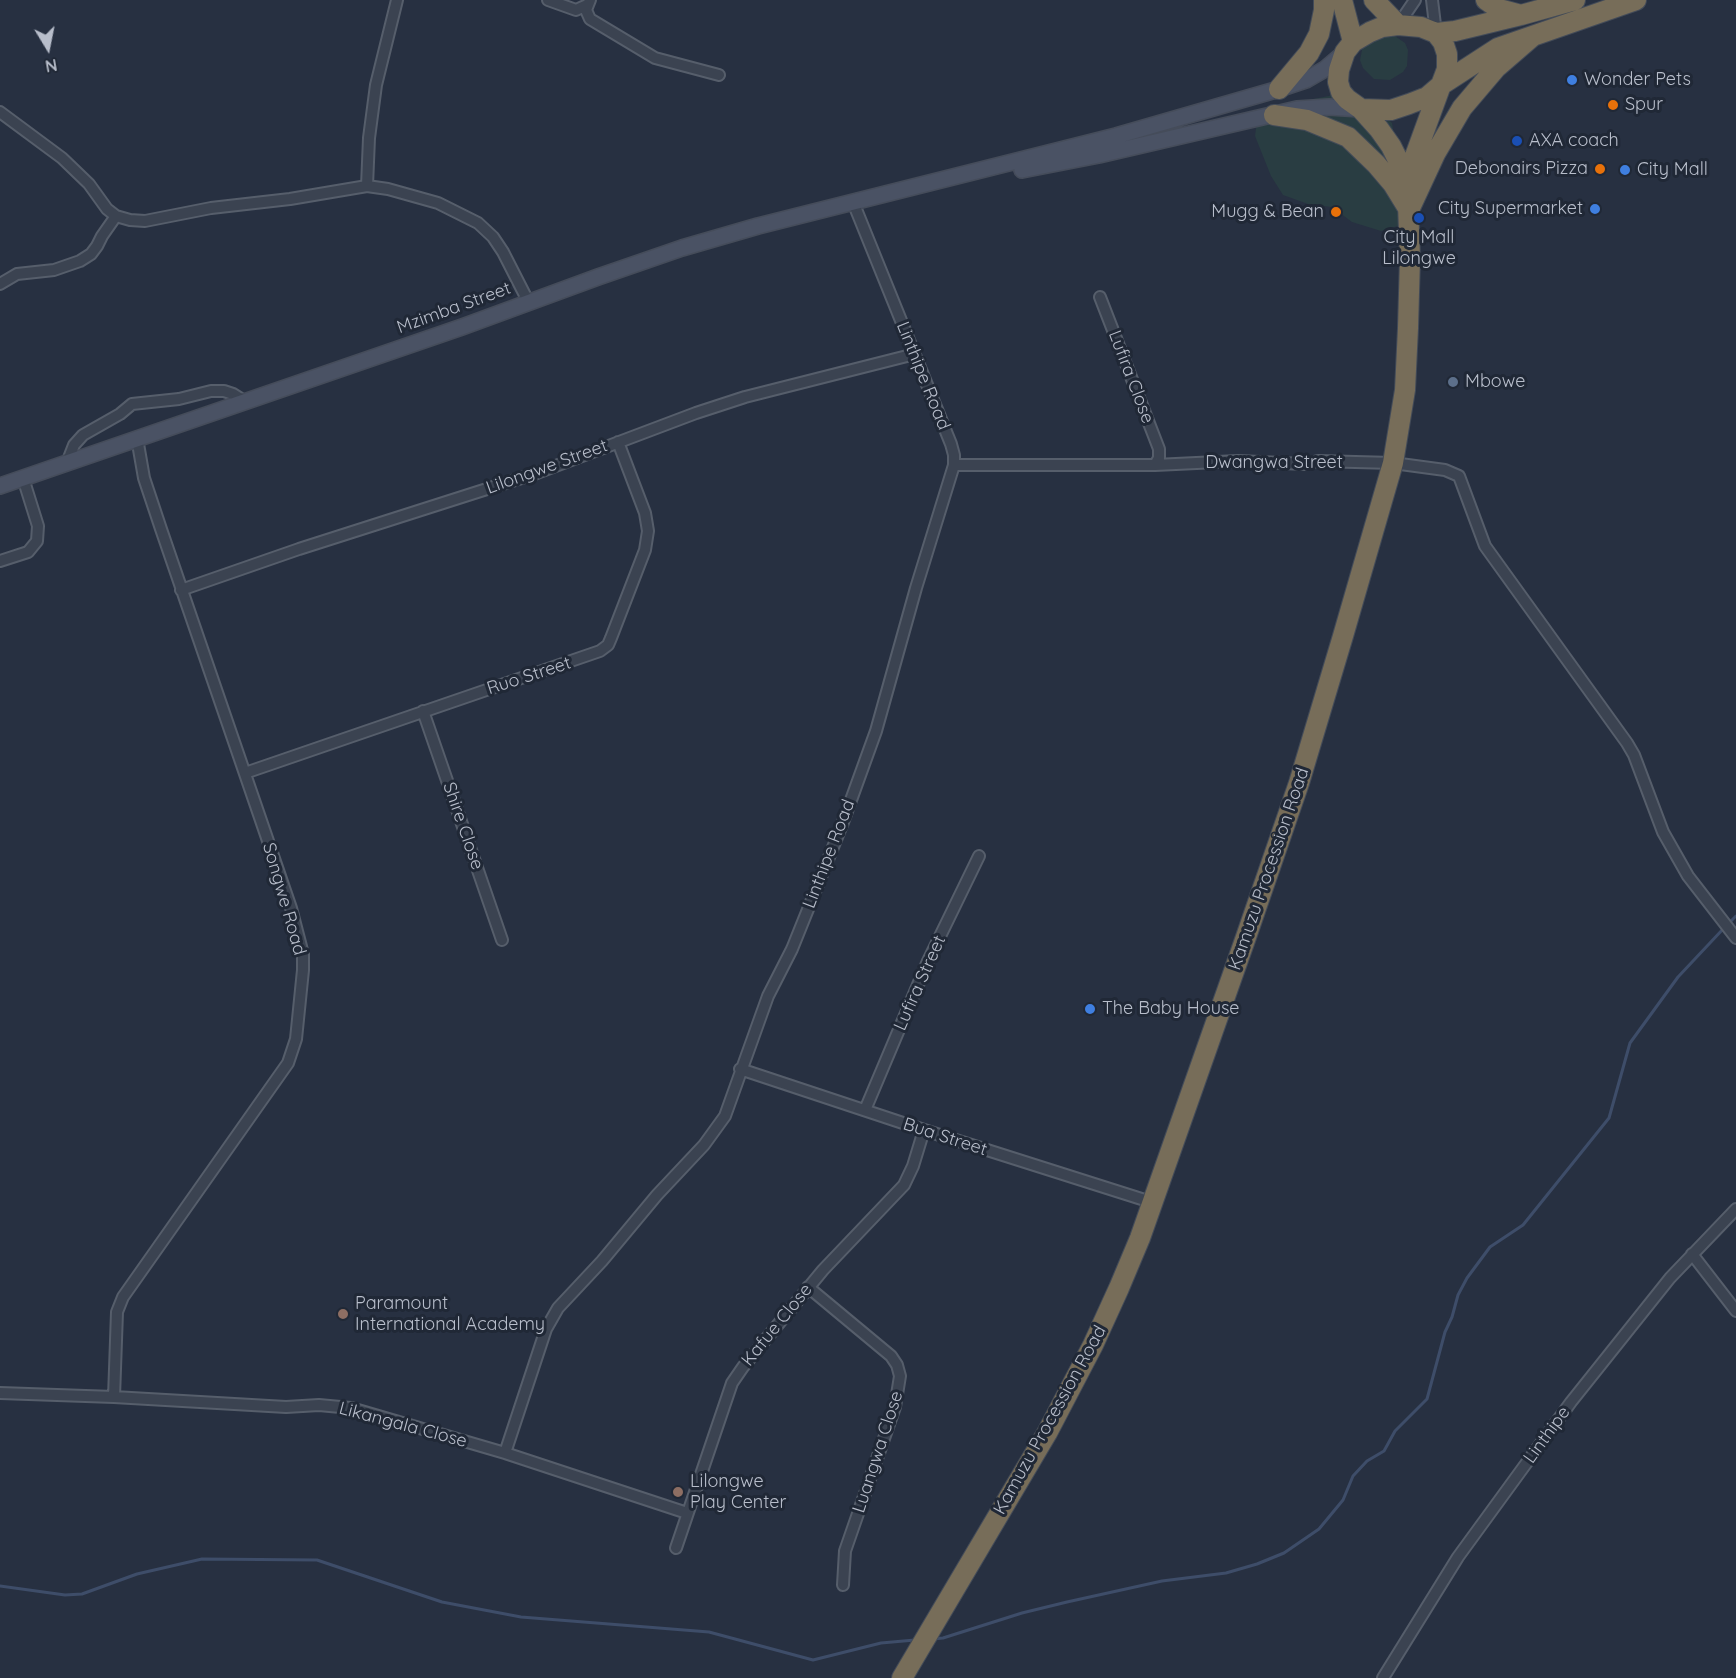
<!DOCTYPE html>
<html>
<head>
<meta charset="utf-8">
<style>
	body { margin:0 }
	#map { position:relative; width:1736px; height:1678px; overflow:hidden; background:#273041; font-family:Quicksand,sans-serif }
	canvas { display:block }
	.north { position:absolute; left:18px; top:18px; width:60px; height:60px; -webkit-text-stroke:4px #202836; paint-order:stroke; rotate:170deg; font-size:16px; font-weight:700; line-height:24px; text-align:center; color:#b8becb }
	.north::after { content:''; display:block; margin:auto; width:21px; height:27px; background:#b8becb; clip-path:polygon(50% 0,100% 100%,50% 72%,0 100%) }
</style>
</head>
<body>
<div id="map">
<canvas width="1736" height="1678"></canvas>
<div class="north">N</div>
</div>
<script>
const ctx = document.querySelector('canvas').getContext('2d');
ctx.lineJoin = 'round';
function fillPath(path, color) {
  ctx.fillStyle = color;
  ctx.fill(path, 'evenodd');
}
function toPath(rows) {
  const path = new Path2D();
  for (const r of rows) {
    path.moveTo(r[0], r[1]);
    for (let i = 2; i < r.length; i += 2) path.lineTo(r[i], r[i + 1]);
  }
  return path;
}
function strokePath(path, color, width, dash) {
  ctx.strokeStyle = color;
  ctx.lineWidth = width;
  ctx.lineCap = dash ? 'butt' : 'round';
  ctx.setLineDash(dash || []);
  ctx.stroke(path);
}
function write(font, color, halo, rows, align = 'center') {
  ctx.font = font + ' Quicksand,sans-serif';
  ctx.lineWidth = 6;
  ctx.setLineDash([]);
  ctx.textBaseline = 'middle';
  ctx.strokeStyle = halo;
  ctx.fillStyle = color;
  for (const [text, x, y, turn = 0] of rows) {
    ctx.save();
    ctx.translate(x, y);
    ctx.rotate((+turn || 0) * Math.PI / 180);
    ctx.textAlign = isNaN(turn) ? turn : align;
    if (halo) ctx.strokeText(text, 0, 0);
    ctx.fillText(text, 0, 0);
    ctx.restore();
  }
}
fillPath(toPath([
	[1392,34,1405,43,1408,50,1407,66,1403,72,1390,80,1374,79,1363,68,1360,60,1363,45],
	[1344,93,1370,102,1392,123,1399,167,1398,226,1381,231,1352,222,1332,207,1308,204,1283,195,1271,176,1255,136,1258,114,1288,104]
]), '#293d42');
strokePath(toPath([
	[1731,921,1736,916],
	[0,1586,65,1595,82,1594,137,1574,202,1559,317,1560,442,1602,521,1617,709,1632,813,1660,881,1643,915,1640],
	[933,1639,943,1638,1022,1613,1067,1602,1162,1581,1226,1573,1257,1564,1284,1553,1319,1529,1343,1500,1353,1476,1367,1461,1384,1451,1395,1431,1427,1399,1445,1332,1452,1317,1458,1295,1467,1278,1490,1247,1523,1225,1609,1118,1630,1043,1678,977,1724,928]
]), '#3e4d69', 3);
const street = toPath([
	[548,0,576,10,587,5],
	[590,0,586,10,590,19,655,58,719,75],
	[1432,0,1436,33],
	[1398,25,1415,0],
	[0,112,62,158,89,184,107,209,116,216,130,220,145,221,211,208,290,199,367,186,388,189,438,203,478,223,493,237,503,252,529,303],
	[367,186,369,138,376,85,397,0],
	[0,284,17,274,54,270,80,261,91,254,97,246,102,236,116,216],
	[67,463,74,445,83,435,120,414,132,404,179,399,211,391,224,391,233,394,244,401],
	[954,465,1155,465,1159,458,1159,449,1100,297],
	[1155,465,1238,461,1305,464,1318,461,1393,463,1445,470,1459,476,1485,546,1627,743,1634,755,1663,832,1688,876,1736,938],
	[0,561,28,552,37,541,38,526,23,478],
	[181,590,299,549,537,473,696,413,745,397,915,354],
	[423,711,502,940],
	[245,773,600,651,608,645,611,638,645,550,648,531,645,513,618,442],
	[740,1069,924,1130,1151,1202],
	[865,1110,928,961,979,856],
	[1692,1254,1736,1311],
	[808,1287,891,1356,897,1365,900,1376,895,1407,845,1551,843,1585],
	[0,1393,114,1397,286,1407,319,1405,351,1408,505,1453,687,1513],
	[114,1397,117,1312,123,1297,288,1063,296,1039,303,970,303,954,291,908,161,529,144,478,137,438],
	[505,1453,546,1329,558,1308,602,1261,657,1195,704,1145,725,1116,768,996,792,949,842,825,876,731,916,588,954,465,954,455,951,444,853,202],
	[676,1548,732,1383,743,1367,823,1270,904,1185,913,1166,924,1130],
	[1383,1678,1458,1557,1571,1402,1670,1278,1736,1209]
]);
const secondary = toPath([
	[1022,170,1099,155,1297,109,1329,107,1361,109],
	[0,486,462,327,598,277,682,248,758,226,1116,136,1279,89,1306,80,1325,69,1345,52]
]);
const highway = toPath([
	[1342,0,1353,42],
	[1374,0,1398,25],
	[1486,0,1499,9,1521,15],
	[1398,25,1421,27,1436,33,1443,42,1447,54,1447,69,1441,85,1427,97,1409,104,1391,110,1361,109,1347,99,1341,92,1338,82,1339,70,1345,52,1353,42,1370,32,1382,27,1398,25],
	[1436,33,1455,31,1521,15,1575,0],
	[1279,89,1309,53,1319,34,1324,10,1324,0],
	[1274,115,1307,120,1348,137,1376,164,1393,184,1409,210,1435,154,1462,108,1496,68,1533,36],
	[1407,178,1441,85,1498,48,1636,0],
	[902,1678,1047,1433,1093,1345,1119,1288,1140,1238,1246,937,1299,783,1343,636,1393,463,1405,390,1408,328,1410,258,1407,178,1391,146,1379,129,1361,109]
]);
strokePath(street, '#565e6b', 14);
strokePath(secondary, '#454c5a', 18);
strokePath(highway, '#434b58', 22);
strokePath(street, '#3b4351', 10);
strokePath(secondary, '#4a5264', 15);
strokePath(highway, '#776d59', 20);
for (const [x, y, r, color] of [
	[1572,80,6,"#3f7fe0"],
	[1613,105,6,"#e8710a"],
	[1517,141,6,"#1a4fb4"],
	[1600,169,6,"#e8710a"],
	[1625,170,6,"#3f7fe0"],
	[1595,209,6,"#3f7fe0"],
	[1336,212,6,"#e8710a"],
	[1419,218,6,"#1a4fb4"],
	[1453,382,6,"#5c6f8a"],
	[1090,1009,6,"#3f7fe0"],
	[343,1314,6,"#8d6e63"],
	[678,1492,6,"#8d6e63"]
]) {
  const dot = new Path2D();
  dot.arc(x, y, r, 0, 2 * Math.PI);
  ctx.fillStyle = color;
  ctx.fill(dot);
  strokePath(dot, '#202836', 2);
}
write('18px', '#b8becb', '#202836', [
	["Wonder Pets",1584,80],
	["Spur",1625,105],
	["AXA coach",1529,141],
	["Debonairs Pizza",1588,169,"right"],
	["City Mall",1637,170],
	["City Supermarket",1583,209,"right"],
	["Mugg & Bean",1324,212,"right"],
	["City Mall",1419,238,"center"],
	["Lilongwe",1419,259,"center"],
	["Mbowe",1465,382],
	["The Baby House",1102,1009],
	["Paramount",355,1304],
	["International Academy",355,1325],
	["Lilongwe",690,1482],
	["Play Center",690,1503]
], 'left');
write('18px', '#b8becb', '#202836', [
	["Mzimba Street",454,308,-20],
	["Linthipe Road",923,376,68],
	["Lufira Close",1131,377,69],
	["Dwangwa Street",1274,463],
	["Lilongwe Street",547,467,-20],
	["Ruo Street",529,676,-18],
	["Shire Close",463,826,71],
	["Linthipe Road",829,854,-69],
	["Kamuzu Procession Road",1269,869,-71],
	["Songwe Road",284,899,74],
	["Lufira Street",920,983,-66],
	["Bua Street",945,1137,18],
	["Kafue Close",777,1325,-51],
	["Kamuzu Procession Road",1050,1420,-61],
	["Likangala Close",403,1425,15],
	["Linthipe",1547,1435,-54],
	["Luangwa Close",878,1452,-72]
]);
</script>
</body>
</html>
